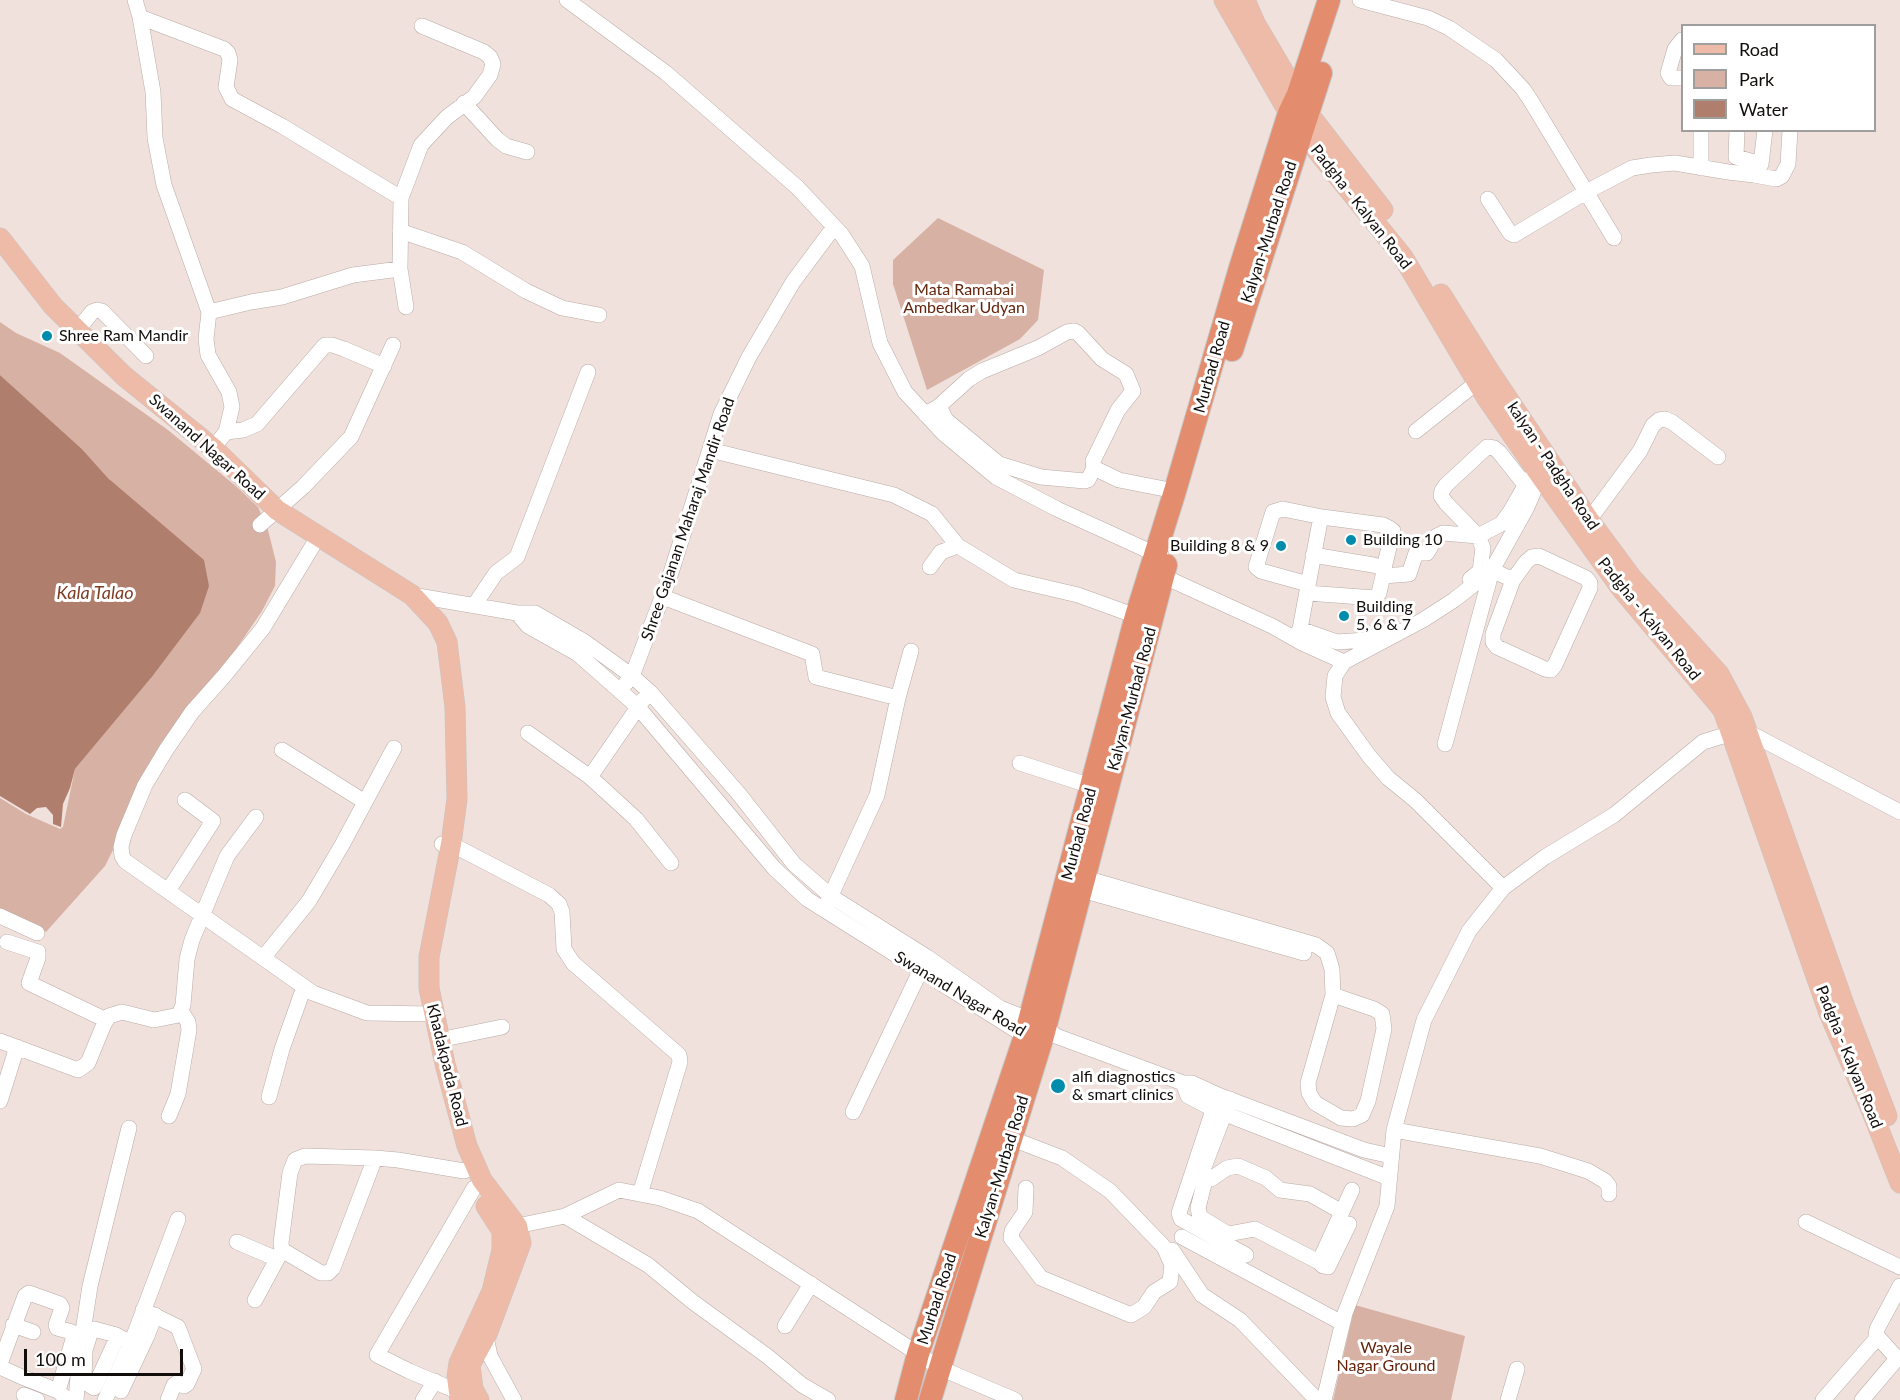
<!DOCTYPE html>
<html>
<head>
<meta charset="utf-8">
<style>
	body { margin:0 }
	#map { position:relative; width:1900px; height:1400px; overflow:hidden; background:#f0e1dc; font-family:Lato,sans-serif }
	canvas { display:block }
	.legend { position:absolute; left:1681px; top:24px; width:195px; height:108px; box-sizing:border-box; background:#fff; border:2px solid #a09e9d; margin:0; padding:8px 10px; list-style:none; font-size:18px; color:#110d0b }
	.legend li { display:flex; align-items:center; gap:12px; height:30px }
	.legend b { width:30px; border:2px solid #a09e9d }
	.scale { position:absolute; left:24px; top:1349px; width:159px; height:27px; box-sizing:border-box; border:3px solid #110d0b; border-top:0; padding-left:8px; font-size:18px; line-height:21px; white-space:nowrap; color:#110d0b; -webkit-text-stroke:4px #fff; paint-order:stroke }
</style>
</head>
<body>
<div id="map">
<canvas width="1900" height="1400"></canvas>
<ul class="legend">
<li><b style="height:8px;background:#eebba8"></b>Road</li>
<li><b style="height:16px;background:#d7b1a4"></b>Park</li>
<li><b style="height:16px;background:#b07e6c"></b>Water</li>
</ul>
<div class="scale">100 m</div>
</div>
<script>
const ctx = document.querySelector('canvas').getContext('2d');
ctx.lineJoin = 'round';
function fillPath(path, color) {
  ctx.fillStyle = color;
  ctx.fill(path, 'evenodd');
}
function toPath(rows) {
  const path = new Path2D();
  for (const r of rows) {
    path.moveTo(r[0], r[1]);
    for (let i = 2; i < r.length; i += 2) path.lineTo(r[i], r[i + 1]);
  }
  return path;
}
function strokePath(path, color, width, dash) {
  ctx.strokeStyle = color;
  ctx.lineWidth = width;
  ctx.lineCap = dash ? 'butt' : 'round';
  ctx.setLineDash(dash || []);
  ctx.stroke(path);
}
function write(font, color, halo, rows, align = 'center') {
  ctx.font = font + ' Lato,sans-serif';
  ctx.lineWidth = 6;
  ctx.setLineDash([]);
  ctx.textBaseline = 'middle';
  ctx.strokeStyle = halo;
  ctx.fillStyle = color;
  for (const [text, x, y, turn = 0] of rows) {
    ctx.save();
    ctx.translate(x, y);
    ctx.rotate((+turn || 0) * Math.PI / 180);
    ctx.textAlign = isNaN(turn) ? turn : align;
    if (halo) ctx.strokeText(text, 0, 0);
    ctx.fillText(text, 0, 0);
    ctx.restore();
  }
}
fillPath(toPath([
	[938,218,1044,270,1038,320,1020,339,927,390,893,284,893,260],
	[0,322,16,333,60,353,168,430,237,487,258,507,268,530,276,562,275,586,262,611,150,776,105,866,46,932,0,910,0,798,26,814,60,829,63,827,75,769,151,678,111,481,82,449,0,375],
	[1355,1305,1465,1336,1451,1400,1333,1400]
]), '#d7b1a4');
fillPath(toPath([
	[0,375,82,449,109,479,204,560,209,586,200,613,151,678,75,769,70,788,63,804,61,827,53,824,53,815,46,807,37,808,30,814,0,796]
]), '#b07e6c');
const minor = toPath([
	[135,0,140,17,153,92,155,138,164,185,209,312,206,339,208,355,229,392,232,407,226,432,213,448],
	[567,0,666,73,797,187,842,235,862,266,880,343,905,392,943,433,996,477,1057,509,1162,557],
	[1360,0,1428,18,1449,28,1496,60,1523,89,1531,101,1614,238],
	[140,17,224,49,228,53,230,60,226,87,232,99,282,126,401,198],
	[1682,40,1675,49,1668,73,1671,78,1682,78],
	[464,103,497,139,506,146,527,152],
	[1737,130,1736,157,1761,164],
	[1701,168,1701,131],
	[1754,175,1776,179,1782,176,1788,164,1790,130],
	[1488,199,1510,233,1514,235,1586,192,1632,168,1651,165,1675,163,1728,172,1754,175,1761,164,1765,130],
	[400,231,462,252,526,291,562,308,599,315],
	[406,307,400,269,401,198,421,145,447,117,474,97,490,75,493,64,490,57,484,52,422,26],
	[209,312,251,302,282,297,353,275,400,269],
	[77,331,92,312,97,310,102,311,146,356],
	[939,406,946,420,999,464,1041,477,1085,481,1088,480,1094,468],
	[925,414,938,407,969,379,982,371,1038,348,1067,332,1074,331,1078,333,1102,359,1126,374,1133,391,1118,410,1093,461,1094,468,1119,480,1175,491],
	[1416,431,1485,376],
	[226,432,243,430,257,424,325,345,332,345,344,349,384,366],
	[710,450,894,495,932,514,958,546],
	[1526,486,1499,452,1494,448,1487,447,1446,485,1442,491,1441,496,1446,503,1478,536,1501,524,1510,512,1529,479],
	[1589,520,1640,451,1653,425,1659,420,1665,419,1672,422,1718,457],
	[260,525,303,487,351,437,393,345],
	[318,537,263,628,224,676,192,712,166,750,145,785,124,835,121,847,122,856,125,861,313,993,367,1013,433,1014],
	[1539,556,1586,578,1590,583,1590,588,1555,665,1551,670,1545,669,1497,647,1493,642,1493,634,1513,580,1526,562,1532,557,1539,556],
	[930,567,941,552,958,546,1014,580,1078,595,1136,616],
	[1156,573,1272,626,1302,643,1344,662,1423,620,1454,600,1492,570,1527,507,1544,467],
	[1383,576,1409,574,1416,553,1427,553,1437,536,1443,533,1478,536,1483,548,1480,571,1470,579],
	[1308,584,1261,571,1256,567,1273,512,1283,509,1322,517],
	[1307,593,1375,598,1379,593,1383,576,1384,568,1373,565,1313,555],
	[412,595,517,613,535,613,585,642,632,676,650,692,739,794,794,864,832,897,927,957,1000,1008,1045,1026,1056,1036,1183,1083,1192,1083,1218,1095,1364,1150,1391,1156],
	[663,597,812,654,816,677,898,698],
	[475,604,496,573,517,557,588,372],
	[517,613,528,626,578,654,637,706,774,868,807,899,1025,1036,1032,1037],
	[1300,629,1337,642,1366,640,1381,634],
	[1296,636,1300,629,1320,521,1322,517,1383,525,1389,528,1393,531,1384,568],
	[1344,662,1335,676,1333,697,1338,713,1369,756,1388,778,1415,800,1503,888],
	[626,683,632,676,669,579,721,414,749,357,793,282,834,227],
	[528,733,590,777,636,819,671,863],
	[1445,744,1492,570,1513,580],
	[282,750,365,802],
	[1020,763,1091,786],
	[590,777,643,700],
	[442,844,451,844,549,895,559,904,562,912,564,949,573,963,679,1055,680,1062,640,1194],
	[1085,878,1316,945,1327,953,1332,969,1333,995,1308,1083,1309,1093,1315,1103,1341,1118,1353,1119,1362,1115,1368,1101,1384,1029,1382,1014,1374,1009,1333,995],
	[1082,890,1304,953],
	[168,891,213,821,185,800],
	[827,904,877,795,898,698,911,651],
	[0,916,37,933],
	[7,942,38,952,38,958,29,983,106,1020],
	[263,958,309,901,342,845,394,748],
	[439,1040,502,1027],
	[0,1041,78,1070,88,1063,104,1024,109,1016,122,1012,154,1020,179,1015,183,1005,187,959,192,940,227,856,256,817],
	[1183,1083,1188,1096,1213,1109,1389,1178],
	[269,1097,282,1049,304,987],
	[1230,1099,1201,1175,1204,1184,1198,1208,1200,1217,1228,1234,1255,1229,1319,1262,1323,1266,1328,1267,1349,1224],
	[0,1101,17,1047],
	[1216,1101,1179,1213,1181,1219,1246,1255],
	[853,1112,924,963],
	[169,1116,178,1094,189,1030,188,1022,181,1011],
	[1394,1130,1540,1156,1588,1171,1605,1181,1609,1186,1609,1194],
	[1010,1138,1062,1158,1110,1191,1164,1247,1172,1265,1170,1282,1154,1292,1144,1307,1131,1315,1041,1278,1011,1238,1012,1231,1025,1212,1026,1188],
	[375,1158,333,1268,328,1273,321,1273,282,1250,281,1243,290,1173,295,1160,305,1156,375,1158,398,1160,464,1171,475,1167],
	[1201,1175,1211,1179,1227,1168,1238,1166,1266,1178,1280,1190,1310,1194,1342,1212],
	[565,1216,648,1265,693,1302,767,1356,802,1385,828,1400],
	[1806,1222,1900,1267],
	[509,1230,517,1226,565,1216,619,1190,660,1198,698,1211,940,1368,1015,1400],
	[1182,1237,1342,1323],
	[237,1242,277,1259],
	[1172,1250,1202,1295,1240,1320,1317,1400],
	[1319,1262,1352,1190],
	[255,1300,282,1250],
	[143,1310,178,1327,194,1369,187,1384,184,1386,177,1383,174,1385,168,1400],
	[13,1325,33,1332],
	[785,1326,811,1284],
	[485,1332,490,1356,514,1400],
	[116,1335,116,1340,94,1388,85,1382,84,1379,85,1350,91,1331,94,1329,116,1335,123,1339,132,1341],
	[58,1391,74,1336,72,1332,57,1328,56,1325,62,1308,60,1304,29,1293,25,1296,0,1364,2,1368,22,1377,58,1391,68,1400],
	[121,1391,147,1336,155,1315],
	[24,1395,37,1400],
	[466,1395,409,1371,377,1355,474,1188],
	[76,1400,80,1351,90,1286,129,1128],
	[105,1400,132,1341,178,1219],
	[423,1400,435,1381],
	[1324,1400,1345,1313,1387,1206,1394,1130,1424,1020,1469,931,1503,888,1545,857,1614,815,1703,742,1732,733,1748,732,1900,812],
	[1508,1400,1517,1369],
	[1823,1400,1877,1338],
	[1862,1400,1895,1361,1896,1357,1876,1335,1877,1329,1900,1286]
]);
const major = toPath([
	[1224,0,1289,113,1301,131,1403,257,1486,397,1540,475,1620,587,1723,710,1829,1013,1870,1107,1900,1183],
	[1245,0,1255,23,1308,113,1383,210],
	[0,238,53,306,124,376,213,448,277,510,412,595,438,623,447,642,455,707,457,799,451,844,429,957,429,988,445,1064,467,1146,482,1180,517,1226,521,1243,487,1334,470,1365,473,1389,479,1400],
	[1441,294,1490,372,1589,520,1632,578,1719,674,1742,717,1845,1007,1887,1116],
	[460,1400,457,1377,459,1363,492,1291,502,1250,502,1231,486,1206]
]);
const highway = toPath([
	[1232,350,1321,73],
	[906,1400,918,1354,1025,1036,1136,616,1175,491,1240,268,1289,113,1298,94,1329,0],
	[930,1400,1043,1036,1166,565]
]);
strokePath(minor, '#b9aba6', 16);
strokePath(major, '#c6c5c4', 21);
strokePath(highway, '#c6c5c4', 24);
strokePath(minor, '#fff', 15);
strokePath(major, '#eebba8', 20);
strokePath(highway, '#e38d6e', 22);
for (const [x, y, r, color] of [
	[47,336,6,"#008caa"],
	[1351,540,6,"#008caa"],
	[1281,546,6,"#008caa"],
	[1344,616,6,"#008caa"],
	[1058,1086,8,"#008caa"]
]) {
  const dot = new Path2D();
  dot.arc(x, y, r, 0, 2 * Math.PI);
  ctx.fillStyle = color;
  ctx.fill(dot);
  strokePath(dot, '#fff', 2);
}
write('16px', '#110d0b', '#fff', [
	["Padgha - Kalyan Road",1361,207,52],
	["Kalyan-Murbad Road",1269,232,-72],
	["Murbad Road",1212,367,-74],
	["Swanand Nagar Road",207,447,42],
	["kalyan - Padgha Road",1553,466,56],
	["Shree Gajanan Maharaj Mandir Road",688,519,-71],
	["Padgha - Kalyan Road",1649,619,51],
	["Kalyan-Murbad Road",1132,699,-75],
	["Murbad Road",1079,834,-75],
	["Swanand Nagar Road",960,994,31],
	["Padgha - Kalyan Road",1849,1057,68],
	["Khadakpada Road",447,1065,76],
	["Kalyan-Murbad Road",1002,1167,-73],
	["Murbad Road",937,1299,-72]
]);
write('16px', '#63240b', '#fff', [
	["Mata Ramabai",964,290],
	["Ambedkar Udyan",964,308],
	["Wayale",1386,1348],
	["Nagar Ground",1386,1366]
]);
write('16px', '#110d0b', '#fff', [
	["Shree Ram Mandir",59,336],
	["Building 10",1363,540],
	["Building 8 & 9",1269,546,"right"],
	["Building",1356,607],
	["5, 6 & 7",1356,625],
	["alfi diagnostics",1072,1077],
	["& smart clinics",1072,1095]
], 'left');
write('italic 18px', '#7f3d25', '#fff', [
	["Kala Talao",95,593]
]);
</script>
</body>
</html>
